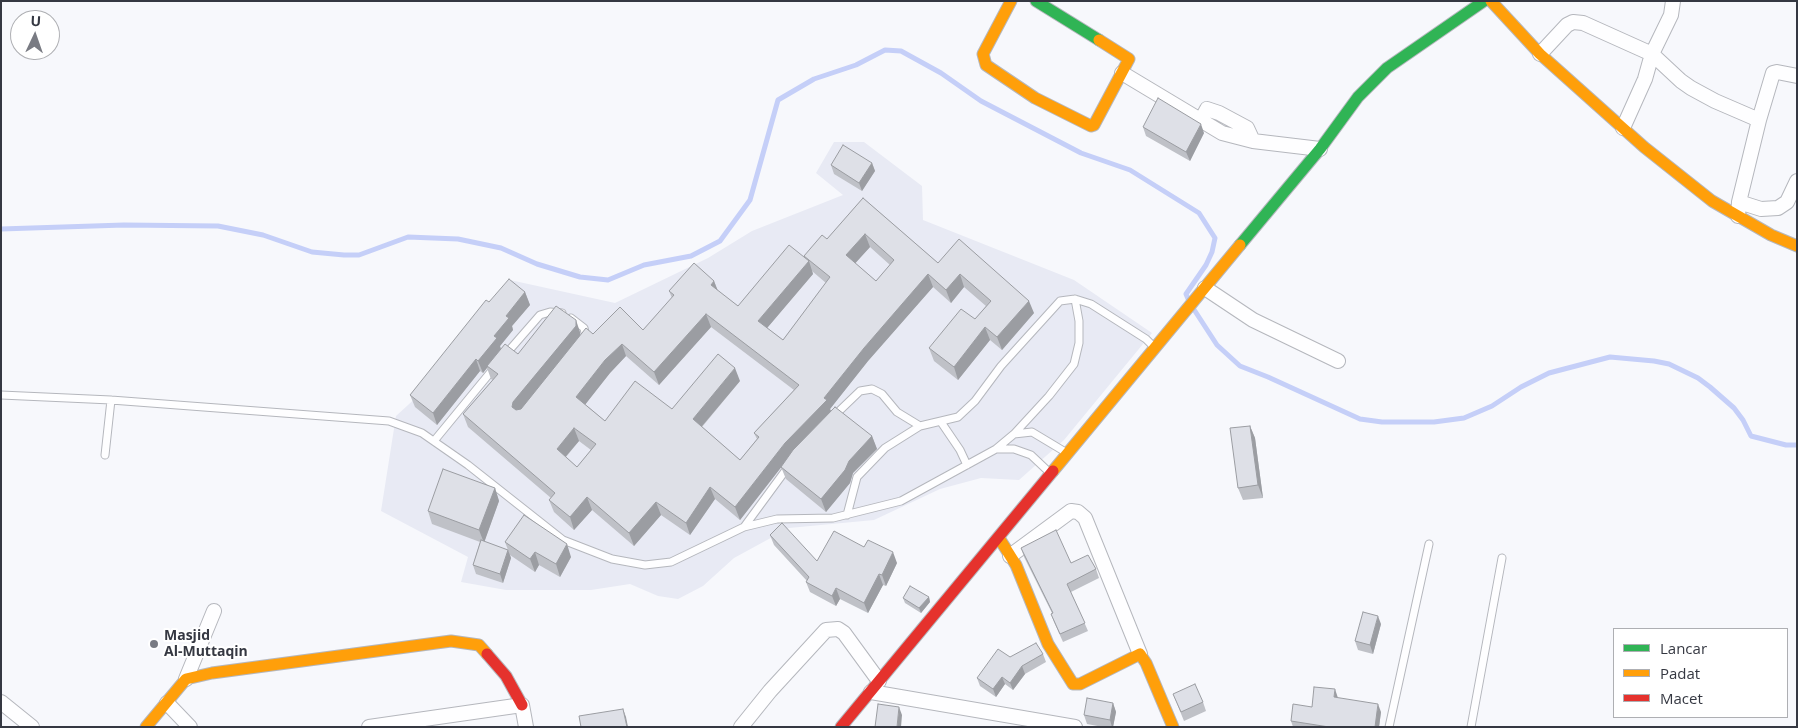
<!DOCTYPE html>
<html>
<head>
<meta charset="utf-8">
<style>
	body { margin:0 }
	#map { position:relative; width:1798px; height:728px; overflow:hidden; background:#f7f8fc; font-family:"Open Sans",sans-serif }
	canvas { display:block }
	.frame { position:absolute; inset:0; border:2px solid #353842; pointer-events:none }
	.legend { position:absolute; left:1613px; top:628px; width:175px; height:90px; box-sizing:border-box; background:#fff; border:1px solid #aeafb3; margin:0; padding:6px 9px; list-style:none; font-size:15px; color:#353842 }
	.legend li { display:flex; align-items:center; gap:10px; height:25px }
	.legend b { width:25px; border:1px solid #aeafb3 }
	.north { position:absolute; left:10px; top:10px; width:50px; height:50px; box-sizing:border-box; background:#fff; border:1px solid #aeafb3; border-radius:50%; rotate:3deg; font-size:14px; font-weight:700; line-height:20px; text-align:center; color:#353842 }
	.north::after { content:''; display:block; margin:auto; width:18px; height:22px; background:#797b83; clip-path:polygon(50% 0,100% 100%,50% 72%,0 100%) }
</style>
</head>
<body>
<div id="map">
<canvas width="1798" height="728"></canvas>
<div class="frame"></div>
<ul class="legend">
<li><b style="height:6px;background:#30b455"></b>Lancar</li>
<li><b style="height:6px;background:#ff9f0a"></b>Padat</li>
<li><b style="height:6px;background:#e5322d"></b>Macet</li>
</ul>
<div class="north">U</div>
</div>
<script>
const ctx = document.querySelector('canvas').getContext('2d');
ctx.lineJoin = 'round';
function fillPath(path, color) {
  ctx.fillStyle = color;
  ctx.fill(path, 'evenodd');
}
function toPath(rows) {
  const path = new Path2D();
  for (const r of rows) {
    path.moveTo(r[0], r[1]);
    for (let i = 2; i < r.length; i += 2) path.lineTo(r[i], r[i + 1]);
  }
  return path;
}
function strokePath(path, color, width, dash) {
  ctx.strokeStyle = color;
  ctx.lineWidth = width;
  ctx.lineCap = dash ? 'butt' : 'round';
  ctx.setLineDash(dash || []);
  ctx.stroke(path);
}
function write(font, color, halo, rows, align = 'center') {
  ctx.font = font + ' "Open Sans",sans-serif';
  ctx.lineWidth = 4;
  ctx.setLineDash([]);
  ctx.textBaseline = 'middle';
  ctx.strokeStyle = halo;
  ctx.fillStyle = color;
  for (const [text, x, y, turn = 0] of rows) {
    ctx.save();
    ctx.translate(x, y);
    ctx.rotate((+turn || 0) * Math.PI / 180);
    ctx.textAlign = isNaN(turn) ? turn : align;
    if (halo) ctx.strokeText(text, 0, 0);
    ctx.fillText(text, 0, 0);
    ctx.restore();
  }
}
fillPath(toPath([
	[834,142,864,142,922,186,923,220,1074,280,1152,333,1064,440,1019,480,981,478,940,489,874,520,789,528,734,558,703,586,678,599,658,596,630,584,591,590,506,590,461,582,468,557,381,511,396,416,420,394,510,280,615,303,708,258,752,231,843,195,816,173]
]), '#e8eaf4');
strokePath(toPath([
	[1,229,124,225,218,226,263,235,312,252,344,255,359,255,408,237,458,239,501,248,537,264,580,277,608,280,644,265,691,256,720,241,750,200,778,100,814,79,856,65,885,50,901,51,941,73,981,101,1081,153,1130,170,1199,213,1215,238,1212,252,1206,265,1186,294,1189,301],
	[1193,308,1217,345,1240,366,1268,377,1360,419,1382,422,1434,422,1464,418,1492,406,1521,387,1549,373,1610,357,1654,361,1669,364,1698,378,1710,387,1734,408,1743,420,1751,436,1786,445,1797,445]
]), '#c5cff8', 5);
const lane = toPath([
	[571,318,584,328,586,338],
	[506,354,540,315,550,312,562,313],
	[1,395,111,400,389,421,422,433,468,465,563,540,612,559,645,565,671,562,744,527,777,519,833,518,901,501,996,449,1014,449,1031,455,1050,473],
	[834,416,860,391,872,389,882,394,897,412,920,426],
	[941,422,960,450,967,465],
	[1014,434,1049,396,1074,364,1079,343,1079,321,1075,299],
	[434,441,494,368],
	[996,449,1014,434,1032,432,1067,453],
	[105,455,111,400],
	[847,515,857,477,885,448,920,426,958,417,975,401,1001,366,1060,301,1075,299,1091,304,1146,339,1155,348],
	[744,527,788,467],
	[1389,727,1429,544],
	[1471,727,1502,558]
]);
const street = toPath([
	[1540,54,1567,25,1573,22,1583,23,1652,54,1681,81,1691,88,1715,101,1759,120,1739,202,1738,216],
	[1122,73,1222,133,1253,141,1320,149],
	[1201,120,1207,109,1219,113,1247,128,1253,141],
	[1759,120,1773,73,1777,72,1797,76],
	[1623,128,1645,79,1652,54,1671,15,1673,1],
	[1739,202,1761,209,1778,208,1787,202,1797,181],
	[1205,288,1253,320,1338,361],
	[1010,556,1071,511,1078,512,1085,518,1140,654],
	[186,679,214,611],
	[871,692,1075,727],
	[1,702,32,727],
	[167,703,190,727],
	[369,727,522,705,526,727],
	[741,727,770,691,826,630,838,629,844,633,879,681]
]);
const fast = toPath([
	[1036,1,1099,40],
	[1240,245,1320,149,1358,97,1387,68,1484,1]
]);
const slow = toPath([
	[1011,1,983,54,986,65,1035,98,1091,126,1094,125,1129,59,1099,40],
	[1491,1,1540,54,1644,147,1712,201,1771,235,1797,246],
	[1053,471,1240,245],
	[999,538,1016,565,1048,644,1073,684,1080,684,1140,654,1146,663,1173,727],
	[146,727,186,679,212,673,451,641,479,645,487,654]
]);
const jam = toPath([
	[487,654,506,676,522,705],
	[841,727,1053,471]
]);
strokePath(lane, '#b5b7bd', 9);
strokePath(street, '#b5b7bd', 16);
strokePath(fast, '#b5b7bd', 13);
strokePath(slow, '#b5b7bd', 13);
strokePath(jam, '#b5b7bd', 13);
strokePath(lane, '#fefeff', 7);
strokePath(street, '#fefeff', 14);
strokePath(fast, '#30b455', 11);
strokePath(slow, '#ff9f0a', 11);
strokePath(jam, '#e5322d', 11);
fillPath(toPath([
	[1143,127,1204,133,1190,161,1146,136],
	[872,163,875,171,862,191,834,174,831,165],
	[863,198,938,263,1034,313,1002,350,990,340,958,380,934,361,929,348,975,319,986,306,964,287,951,303,933,287,868,361,830,409,831,411,872,436,877,449,853,473,850,483,826,512,786,479,781,467,740,520,715,499,690,535,661,515,634,546,592,510,574,530,554,512,549,500,551,498,468,427,463,414,493,380,491,379,487,368,483,373,480,371,437,425,415,407,410,395,489,302,525,292,530,305,512,326,513,330,500,346,501,349,518,354,580,332,580,335,643,330,672,298,669,291,714,281,718,291,738,306,805,259,804,256,827,239],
	[870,247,890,265,876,281,855,263],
	[812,271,826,283,783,340,767,328,813,274],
	[711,327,794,390,754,433,757,439,740,460,702,427,740,381,672,409,605,421,585,404,610,373,626,356,659,385],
	[579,441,591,450,577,467,566,457],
	[1250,426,1255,438,1263,498,1243,500,1238,488],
	[495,488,499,501,484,542,508,550,505,542,571,557,560,577,539,565,535,572,510,555,511,558,503,583,476,574,473,565,480,542,432,524,428,511],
	[770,535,817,561,864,547,897,563,886,586,883,585,868,613,840,599,836,606,810,592,806,582,807,581,774,545],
	[1021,548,1071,563,1096,569,1099,578,1071,592,1088,631,1063,642,1054,622,1051,614,1052,613,1024,557],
	[929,597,930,602,921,613,905,603,903,598],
	[1381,624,1373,654,1358,650,1355,641],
	[1043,654,1046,662,1025,674,1013,690,1005,684,996,697,980,686,977,678,1010,657],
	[1173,694,1203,702,1206,711,1184,721],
	[1338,698,1381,712,1379,727,1293,727,1291,721,1312,707],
	[1113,703,1116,712,1113,727,1103,727,1087,724,1084,715]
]), '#bfc1c7');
fillPath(toPath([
	[1201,124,1204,133,1190,161,1186,152],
	[872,163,875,171,862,191,859,183],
	[865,234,870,247,851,268,846,255],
	[809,261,813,274,762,334,758,321],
	[928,274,933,287,868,361,830,409,832,413,790,456,740,520,735,507,785,443,824,398,864,348],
	[960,274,964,287,951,303,946,290],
	[714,281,719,294,711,285],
	[525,292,530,305,512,326,513,330,500,346,501,350,483,373,478,361,506,316],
	[1029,301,1034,313,1002,350,997,337],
	[706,314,711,327,659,385,654,372],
	[576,320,580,332,580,338,518,415,512,407,513,402],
	[985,327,990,340,958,380,954,367],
	[622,344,626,356,610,373,581,410,576,397,605,360],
	[476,359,480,371,437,425,433,413],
	[735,368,740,381,697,432,693,419],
	[1250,426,1255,438,1263,498,1258,485],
	[574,428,579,441,561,462,557,449],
	[872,436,877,449,853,473,850,483,826,512,821,499,849,461],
	[710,487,715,499,690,535,686,523],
	[495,488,499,501,484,543,479,530],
	[587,497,592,510,574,530,570,517],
	[656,502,661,515,634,546,629,533],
	[567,544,571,557,560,577,556,564],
	[508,550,511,558,503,583,500,574],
	[535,552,539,565,535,572,530,559],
	[893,552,897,563,886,586,882,575],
	[879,574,883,585,868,613,864,603],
	[836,588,840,599,836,606,832,596],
	[929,597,930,602,921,613,919,608],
	[1378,616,1381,624,1373,654,1370,645],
	[1022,666,1025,674,1013,690,1010,683],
	[1002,677,1005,684,996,697,993,689],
	[1335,689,1338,698,1334,697],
	[1113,703,1116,712,1113,727,1112,727,1110,720],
	[1378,704,1381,712,1379,727,1375,727],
	[899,707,902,715,901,727,897,727],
	[623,709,626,717,628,727,627,727]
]), '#9b9da2');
const building = toPath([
	[1158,98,1201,124,1186,152,1143,127,1158,98],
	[843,145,872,163,859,183,831,165,843,145],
	[863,198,938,263,959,239,1029,301,997,337,985,327,954,367,929,348,961,309,975,319,991,301,960,274,946,290,928,274,864,348,824,398,827,400,785,443,735,507,710,487,686,523,656,502,629,533,587,497,570,517,549,500,555,493,463,414,498,374,487,366,505,344,518,354,556,306,576,320,576,326,513,402,512,407,516,410,521,409,586,328,593,334,620,307,643,330,674,295,669,291,694,263,714,281,711,285,738,306,789,245,809,261,758,321,783,340,830,277,804,256,822,235,827,239,863,198],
	[865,234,894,260,876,281,846,255,865,234],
	[706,314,799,385,754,433,759,437,740,460,693,419,735,368,718,354,672,409,635,381,605,421,576,397,605,360,622,344,654,372,706,314],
	[574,428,596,444,577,467,557,449,574,428],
	[509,279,525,292,506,316,509,318,494,336,497,338,478,361,476,359,433,413,410,395,486,300,489,302,509,279],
	[835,407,872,436,849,461,845,470,821,499,781,467,793,450,835,407],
	[1250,426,1258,485,1238,488,1230,428,1250,426],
	[443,469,495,488,479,530,428,511,443,469],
	[524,515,567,544,556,564,535,552,530,559,505,542,524,515],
	[782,523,817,561,834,531,864,547,868,540,893,552,882,575,879,574,864,603,836,588,832,596,806,582,809,577,770,535,782,523],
	[1056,530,1071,563,1088,555,1096,569,1067,584,1085,623,1060,634,1051,614,1053,613,1021,548,1056,530],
	[481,540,508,550,500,574,473,565,481,540],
	[910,586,929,597,919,608,903,598,910,586],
	[1363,612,1378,616,1370,645,1355,641,1363,612],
	[1036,643,1043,654,1022,666,1010,683,1002,677,993,689,977,678,998,649,1010,657,1036,643],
	[1195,684,1203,702,1181,712,1173,694,1195,684],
	[1314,687,1335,689,1334,697,1378,704,1375,727,1329,727,1291,721,1293,704,1312,707,1314,687],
	[1087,698,1113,703,1110,720,1084,715,1087,698],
	[878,704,899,707,897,727,875,727,878,704],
	[623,709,627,727,581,727,579,716,623,709]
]);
fillPath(building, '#dee0e7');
strokePath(building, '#9b9da2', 1);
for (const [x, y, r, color] of [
	[154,644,5,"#797b83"]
]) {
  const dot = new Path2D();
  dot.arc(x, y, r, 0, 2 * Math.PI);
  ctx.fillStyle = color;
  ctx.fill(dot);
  strokePath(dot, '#fff', 2);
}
write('bold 14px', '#353842', '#fff', [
	["Masjid",164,636],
	["Al-Muttaqin",164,652]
], 'left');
</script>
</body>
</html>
